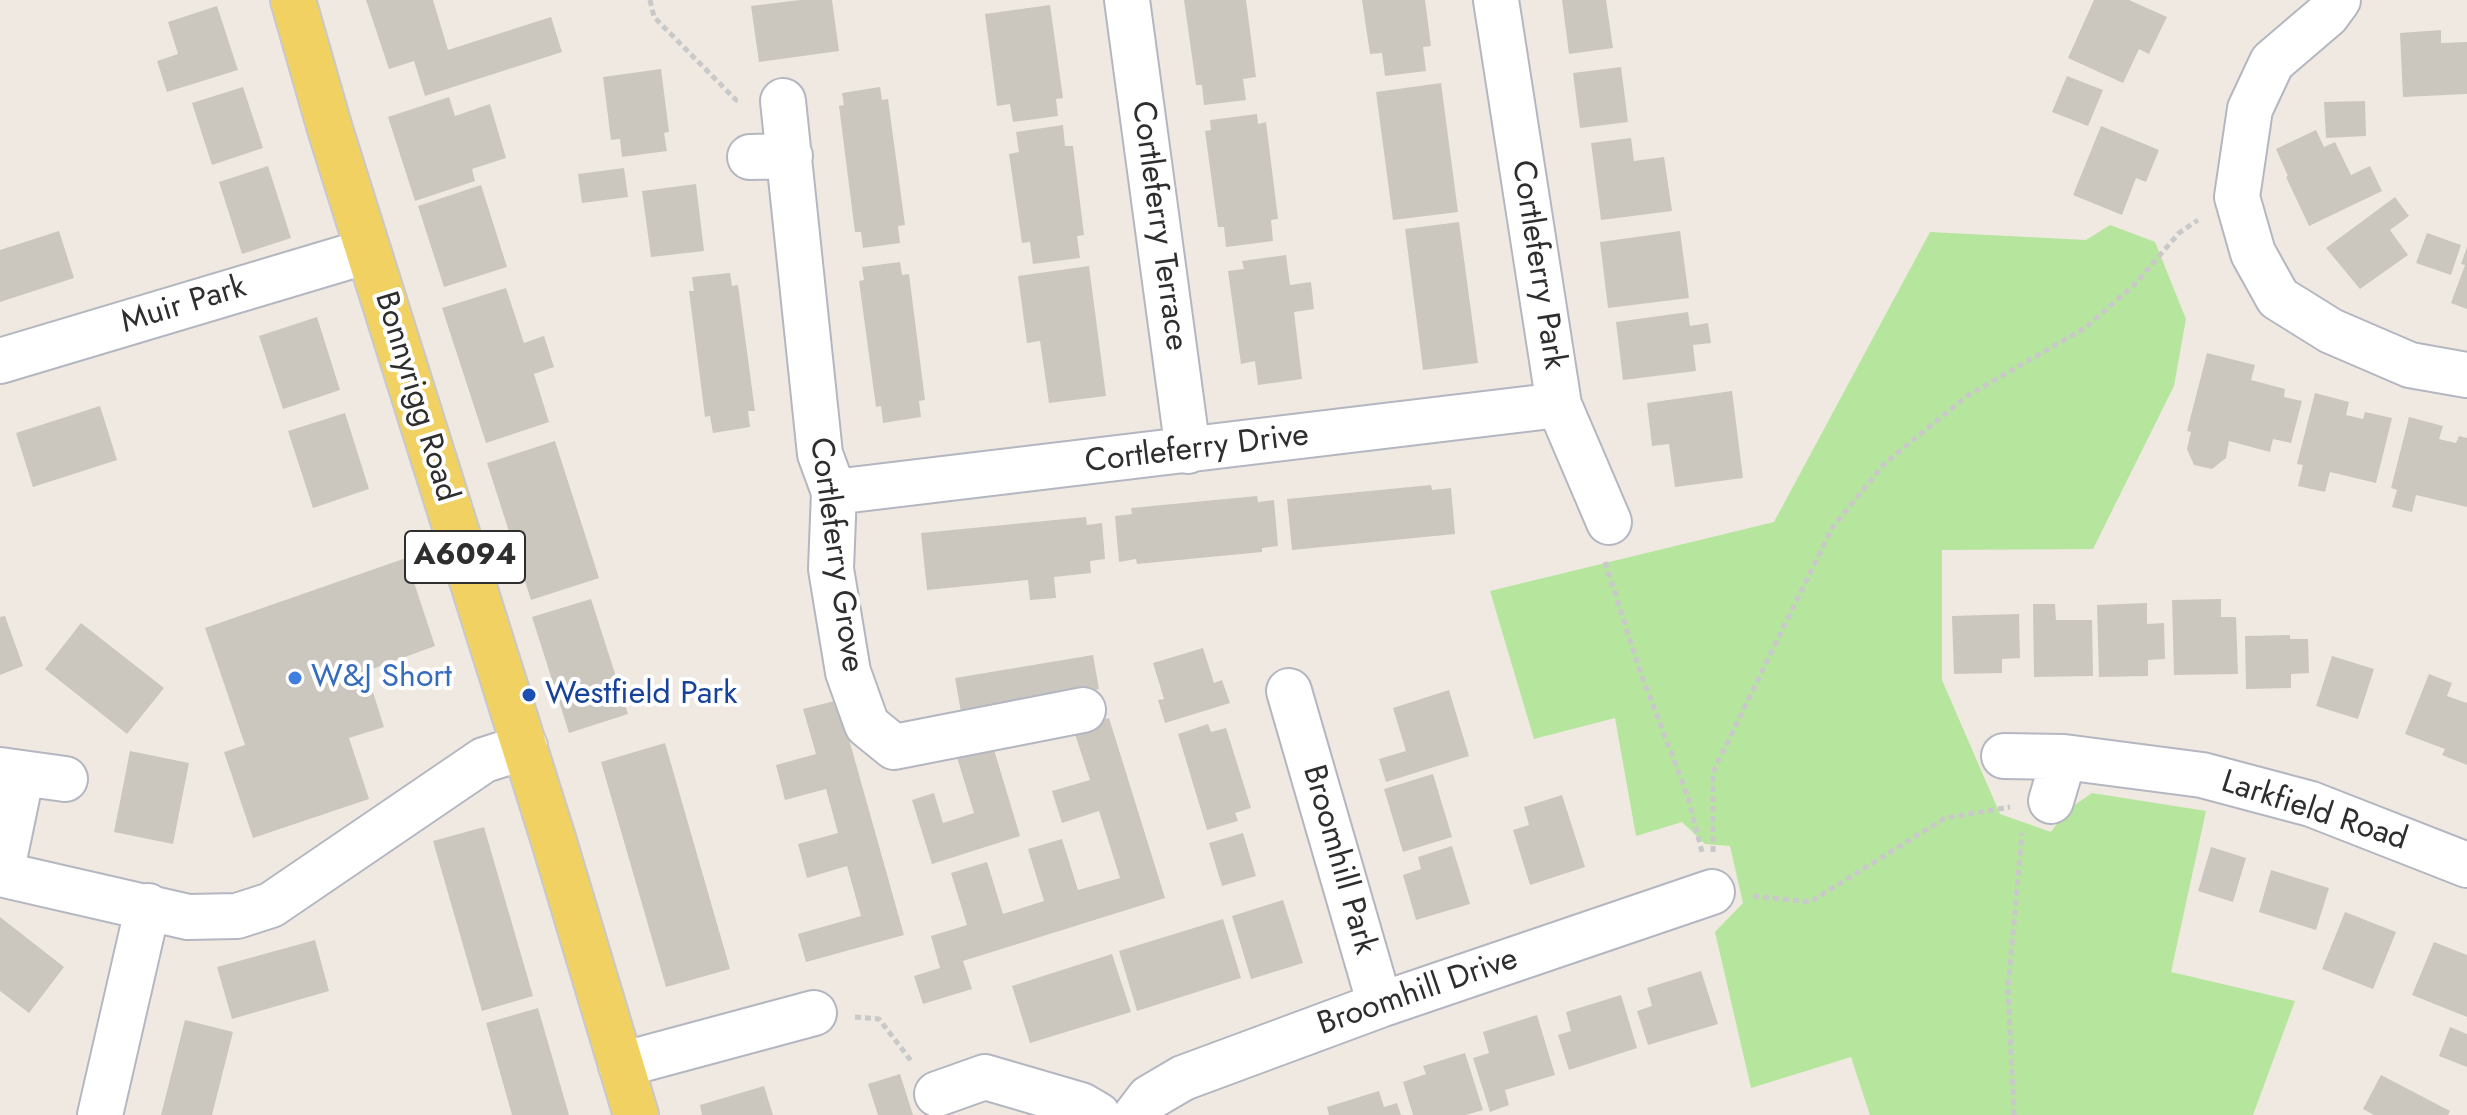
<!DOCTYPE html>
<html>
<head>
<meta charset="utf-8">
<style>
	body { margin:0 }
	canvas { display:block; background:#efe9e1 }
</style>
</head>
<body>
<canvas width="2467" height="1115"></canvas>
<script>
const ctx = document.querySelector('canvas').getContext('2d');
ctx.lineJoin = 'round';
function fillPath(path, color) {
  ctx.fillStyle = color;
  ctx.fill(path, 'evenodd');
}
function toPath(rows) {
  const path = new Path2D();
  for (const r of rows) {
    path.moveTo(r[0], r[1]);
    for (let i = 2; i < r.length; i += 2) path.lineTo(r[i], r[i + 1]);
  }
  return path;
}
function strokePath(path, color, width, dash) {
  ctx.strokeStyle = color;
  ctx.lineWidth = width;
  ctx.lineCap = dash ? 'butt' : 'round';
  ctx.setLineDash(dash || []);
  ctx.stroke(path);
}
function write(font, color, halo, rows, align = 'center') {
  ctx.font = font + ' Jost,sans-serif';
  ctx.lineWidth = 8;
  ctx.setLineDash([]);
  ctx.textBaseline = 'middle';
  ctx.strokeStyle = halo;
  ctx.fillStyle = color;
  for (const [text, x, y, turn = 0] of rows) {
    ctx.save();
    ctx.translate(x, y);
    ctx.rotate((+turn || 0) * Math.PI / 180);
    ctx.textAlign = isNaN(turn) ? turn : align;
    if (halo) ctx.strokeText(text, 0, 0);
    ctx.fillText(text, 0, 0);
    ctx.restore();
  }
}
fillPath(toPath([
	[2110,225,2155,242,2186,319,2174,386,2093,549,1942,550,1942,680,2000,814,2051,832,2066,811,2092,793,2206,811,2171,972,2295,1001,2253,1115,1870,1115,1851,1057,1751,1088,1715,932,1743,903,1730,846,1705,844,1682,822,1636,836,1615,718,1534,739,1490,591,1774,522,1930,232,2086,240]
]), '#b6e59e');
fillPath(toPath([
	[366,0,433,0,448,50,551,17,562,52,425,96,414,61,389,69],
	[800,0,832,0,839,51,759,62,751,6],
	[1184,0,1246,0,1256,77,1243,79,1246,100,1204,105,1202,85,1196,85],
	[1362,0,1425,0,1431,46,1423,47,1426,71,1385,76,1382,53,1370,54],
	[1562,0,1606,0,1613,48,1569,54],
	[2094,0,2129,0,2167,17,2149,54,2139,49,2123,83,2068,58],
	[1050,5,1063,98,1056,99,1058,116,1013,122,1010,104,997,106,985,14],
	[217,6,238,70,167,92,157,61,178,54,168,22],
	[2441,30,2441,43,2467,42,2467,94,2403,97,2400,33],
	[1621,67,1628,122,1580,128,1573,73],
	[661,69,669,132,664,133,667,151,622,157,620,139,611,140,603,77],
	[2067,76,2103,90,2088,126,2052,112],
	[1441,83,1458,212,1393,220,1376,92],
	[243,87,263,148,212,165,192,103],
	[880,87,882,100,888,99,905,225,898,226,900,243,863,248,861,232,855,232,839,106,844,105,842,93],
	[449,97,455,116,490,104,506,158,472,169,475,181,415,201,388,117],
	[2365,101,2366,136,2326,138,2324,102],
	[1257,114,1258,124,1266,122,1278,219,1271,220,1273,241,1226,247,1224,227,1218,227,1205,131,1211,130,1210,120],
	[1063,125,1065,146,1073,146,1084,235,1077,236,1080,258,1033,264,1030,242,1022,243,1009,154,1019,152,1016,132],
	[2101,126,2159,150,2146,182,2136,178,2122,215,2073,195],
	[2316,130,2324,147,2335,142,2351,175,2370,166,2382,191,2309,226,2286,177,2288,176,2276,149],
	[1631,138,1634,161,1664,157,1672,211,1601,220,1591,143],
	[268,166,291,238,242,254,219,182],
	[624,168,628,197,582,203,578,174],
	[696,184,704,251,651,257,642,191],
	[481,185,507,267,444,287,418,206],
	[2395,197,2409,216,2390,230,2408,255,2360,289,2326,248],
	[1459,222,1478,363,1423,370,1405,229],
	[59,231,74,278,0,302,0,250],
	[1680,231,1689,298,1608,308,1600,242],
	[2427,233,2461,245,2451,275,2416,263],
	[2467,247,2467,309,2451,303,2465,265,2461,264],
	[1286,255,1290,285,1311,282,1314,309,1294,312,1302,379,1258,385,1255,361,1241,364,1228,271,1244,269,1242,261],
	[900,262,902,275,909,274,925,400,919,401,921,417,883,423,881,406,876,407,859,281,864,280,862,267],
	[1089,266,1106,396,1049,403,1040,341,1027,343,1018,276],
	[730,273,732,286,738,285,755,411,748,411,750,427,713,433,710,416,705,417,689,291,694,291,692,277],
	[506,288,524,343,544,336,554,367,534,374,549,422,486,443,442,308],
	[1688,312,1690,326,1708,323,1711,343,1693,345,1696,371,1623,380,1616,322],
	[317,317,340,390,283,409,259,336],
	[2207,353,2255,365,2251,380,2285,389,2284,397,2302,401,2291,443,2273,439,2270,452,2229,441,2226,458,2212,469,2194,465,2187,449,2191,432,2187,431],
	[1732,391,1743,478,1675,487,1669,444,1652,446,1647,403],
	[2315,393,2349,402,2346,415,2363,419,2365,412,2392,418,2376,483,2330,472,2325,492,2298,486,2303,465,2297,464],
	[100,406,117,460,33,487,16,433],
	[345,413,369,489,313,508,288,431],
	[2409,417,2443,426,2439,439,2456,443,2459,436,2467,438,2467,507,2416,495,2412,512,2392,507,2397,490,2391,488],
	[555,441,599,578,531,600,487,463],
	[1431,485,1432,490,1451,488,1455,534,1292,550,1287,499],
	[1257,496,1258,502,1274,500,1278,546,1262,548,1262,552,1137,564,1136,559,1119,562,1115,516,1132,514,1131,508],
	[1086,517,1087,525,1102,523,1105,559,1090,561,1091,573,1054,577,1056,598,1030,600,1028,580,927,590,921,533],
	[406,558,435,646,367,671,363,661,384,727,349,738,369,799,253,838,224,752,245,745,205,628],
	[591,599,628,714,569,733,532,617],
	[2221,599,2221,617,2236,617,2238,674,2174,675,2172,600],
	[2147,603,2147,624,2164,623,2165,659,2148,660,2148,676,2099,677,2097,605],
	[2033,604,2055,604,2056,620,2092,620,2093,676,2034,677],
	[2019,614,2020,658,2002,659,2002,673,1954,674,1952,616],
	[5,616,23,666,0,675,0,617],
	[81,623,164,688,127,734,45,669],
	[2290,635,2290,639,2308,639,2309,673,2291,674,2291,688,2246,689,2245,636],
	[1203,648,1214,683,1222,680,1230,703,1165,723,1158,700,1164,699,1153,663],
	[1093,655,1099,689,961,712,955,678],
	[2332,656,2374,669,2358,719,2316,706],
	[2429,674,2452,683,2447,696,2467,703,2467,765,2442,755,2445,749,2405,734],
	[1449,690,1469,756,1386,782,1379,759,1406,751,1393,708],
	[838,700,904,935,806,962,798,934,861,916,847,866,807,878,798,844,838,833,826,789,785,800,776,765,816,754,803,709],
	[1109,718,1165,898,963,961,972,989,923,1004,914,976,940,968,931,936,967,925,951,873,987,862,1003,914,1044,901,1028,849,1062,839,1078,890,1120,878,1099,811,1062,823,1052,791,1090,780,1073,728],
	[1208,724,1211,732,1226,728,1251,808,1235,813,1238,821,1207,830,1178,734],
	[665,743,730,969,666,987,601,762],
	[992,743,1020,836,932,864,912,800,934,793,943,823,974,813,956,754],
	[130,751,189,763,173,844,114,832],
	[1433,774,1452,837,1403,852,1384,789],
	[1562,795,1585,867,1530,885,1513,830,1529,825,1524,807],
	[484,827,533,996,482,1011,433,841],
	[1243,833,1256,876,1222,886,1209,843],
	[1452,846,1470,904,1416,920,1403,875,1421,869,1418,857],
	[2211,847,2246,858,2233,902,2198,891],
	[2271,870,2329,888,2316,930,2259,912],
	[1283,900,1303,963,1251,979,1232,916],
	[2345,912,2396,932,2373,989,2322,969],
	[0,917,64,967,29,1013,0,991],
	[1223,919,1241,978,1137,1011,1119,951],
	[315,940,329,991,232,1019,217,967],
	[2434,942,2467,955,2467,1017,2412,995],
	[1112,954,1131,1012,1030,1043,1012,986],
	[1701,971,1718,1024,1648,1045,1637,1011,1652,1006,1647,988],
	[1621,995,1637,1048,1569,1070,1558,1035,1571,1031,1566,1012],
	[538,1008,569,1115,512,1115,486,1023],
	[1537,1015,1555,1075,1505,1090,1509,1105,1490,1112,1473,1058,1489,1053,1483,1032],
	[185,1020,233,1032,212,1115,161,1115],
	[2450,1027,2467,1034,2467,1067,2439,1056],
	[1465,1053,1483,1110,1466,1115,1413,1115,1403,1082,1426,1074,1423,1066],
	[900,1074,913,1115,878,1115,868,1084],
	[2381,1075,2450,1111,2448,1115,2374,1115,2363,1109],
	[764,1086,773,1115,702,1115,700,1105],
	[1379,1091,1384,1107,1397,1103,1401,1115,1329,1115,1327,1107]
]), '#cbc7bf');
const minor = toPath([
	[1127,0,1188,451],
	[1496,0,1559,405,1609,522],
	[2338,0,2327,15,2272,62,2250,109,2237,197,2253,253,2278,298,2331,331,2410,365,2467,375],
	[783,101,820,454,834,492,831,569,848,672,867,725,894,747,1083,710],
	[750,157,790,156],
	[0,361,368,251],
	[834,492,1559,405],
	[1289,691,1380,1005],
	[2004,756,2064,757,2202,775,2311,804,2467,865],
	[0,770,65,779],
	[2051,801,2064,757],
	[0,874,188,917,237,916,271,905,484,760,525,747],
	[1,874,22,773],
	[621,1065,814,1013],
	[937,1094,985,1077,1081,1105,1098,1115],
	[100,1115,148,906],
	[1136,1115,1149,1098,1183,1078,1380,1005,1712,892]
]);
const major = toPath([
	[293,0,330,129,553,838,636,1115]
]);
strokePath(minor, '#b4b7c1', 48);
strokePath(major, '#c9c9c9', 48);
strokePath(toPath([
	[650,0,654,17,736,100,742,100],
	[1605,562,1640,671,1688,797,1702,852],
	[1713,852,1713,772,1832,528,1884,464,1967,396,2085,328,2135,284,2179,233,2198,220],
	[1753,896,1810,902,1945,818,2010,807],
	[855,1017,879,1019,912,1062],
	[2014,1115,2008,989,2022,833]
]), '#c9c9c9', 5, [6, 4]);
strokePath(minor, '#fff', 44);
strokePath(major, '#f2d163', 44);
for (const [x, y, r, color] of [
	[295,678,8,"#3f7fe0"],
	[529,695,8,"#1a4fb4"]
]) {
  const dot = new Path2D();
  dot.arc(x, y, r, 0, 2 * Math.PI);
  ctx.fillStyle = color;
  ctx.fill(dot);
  strokePath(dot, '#fff', 3);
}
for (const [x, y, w] of [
	[465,557,120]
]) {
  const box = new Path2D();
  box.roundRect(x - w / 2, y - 26, w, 52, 6);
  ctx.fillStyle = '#fff';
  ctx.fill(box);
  strokePath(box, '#2e2e2e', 2);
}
write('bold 30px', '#2e2e2e', null, [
	["A6094",465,557]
]);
write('32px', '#2e2e2e', '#fff', [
	["Cortleferry Terrace",1158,226,82],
	["Cortleferry Park",1537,265,81],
	["Muir Park",184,306,-17],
	["Bonnyrigg Road",415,397,73],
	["Cortleferry Drive",1197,450,-7],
	["Cortleferry Grove",835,555,82],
	["Larkfield Road",2314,812,18],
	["Broomhill Park",1338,860,74],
	["Broomhill Drive",1418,993,-19]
]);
write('32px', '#366cbe', '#fff', [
	["W&J Short",311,678]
], 'left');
write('32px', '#164399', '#fff', [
	["Westfield Park",545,695]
], 'left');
</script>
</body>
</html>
